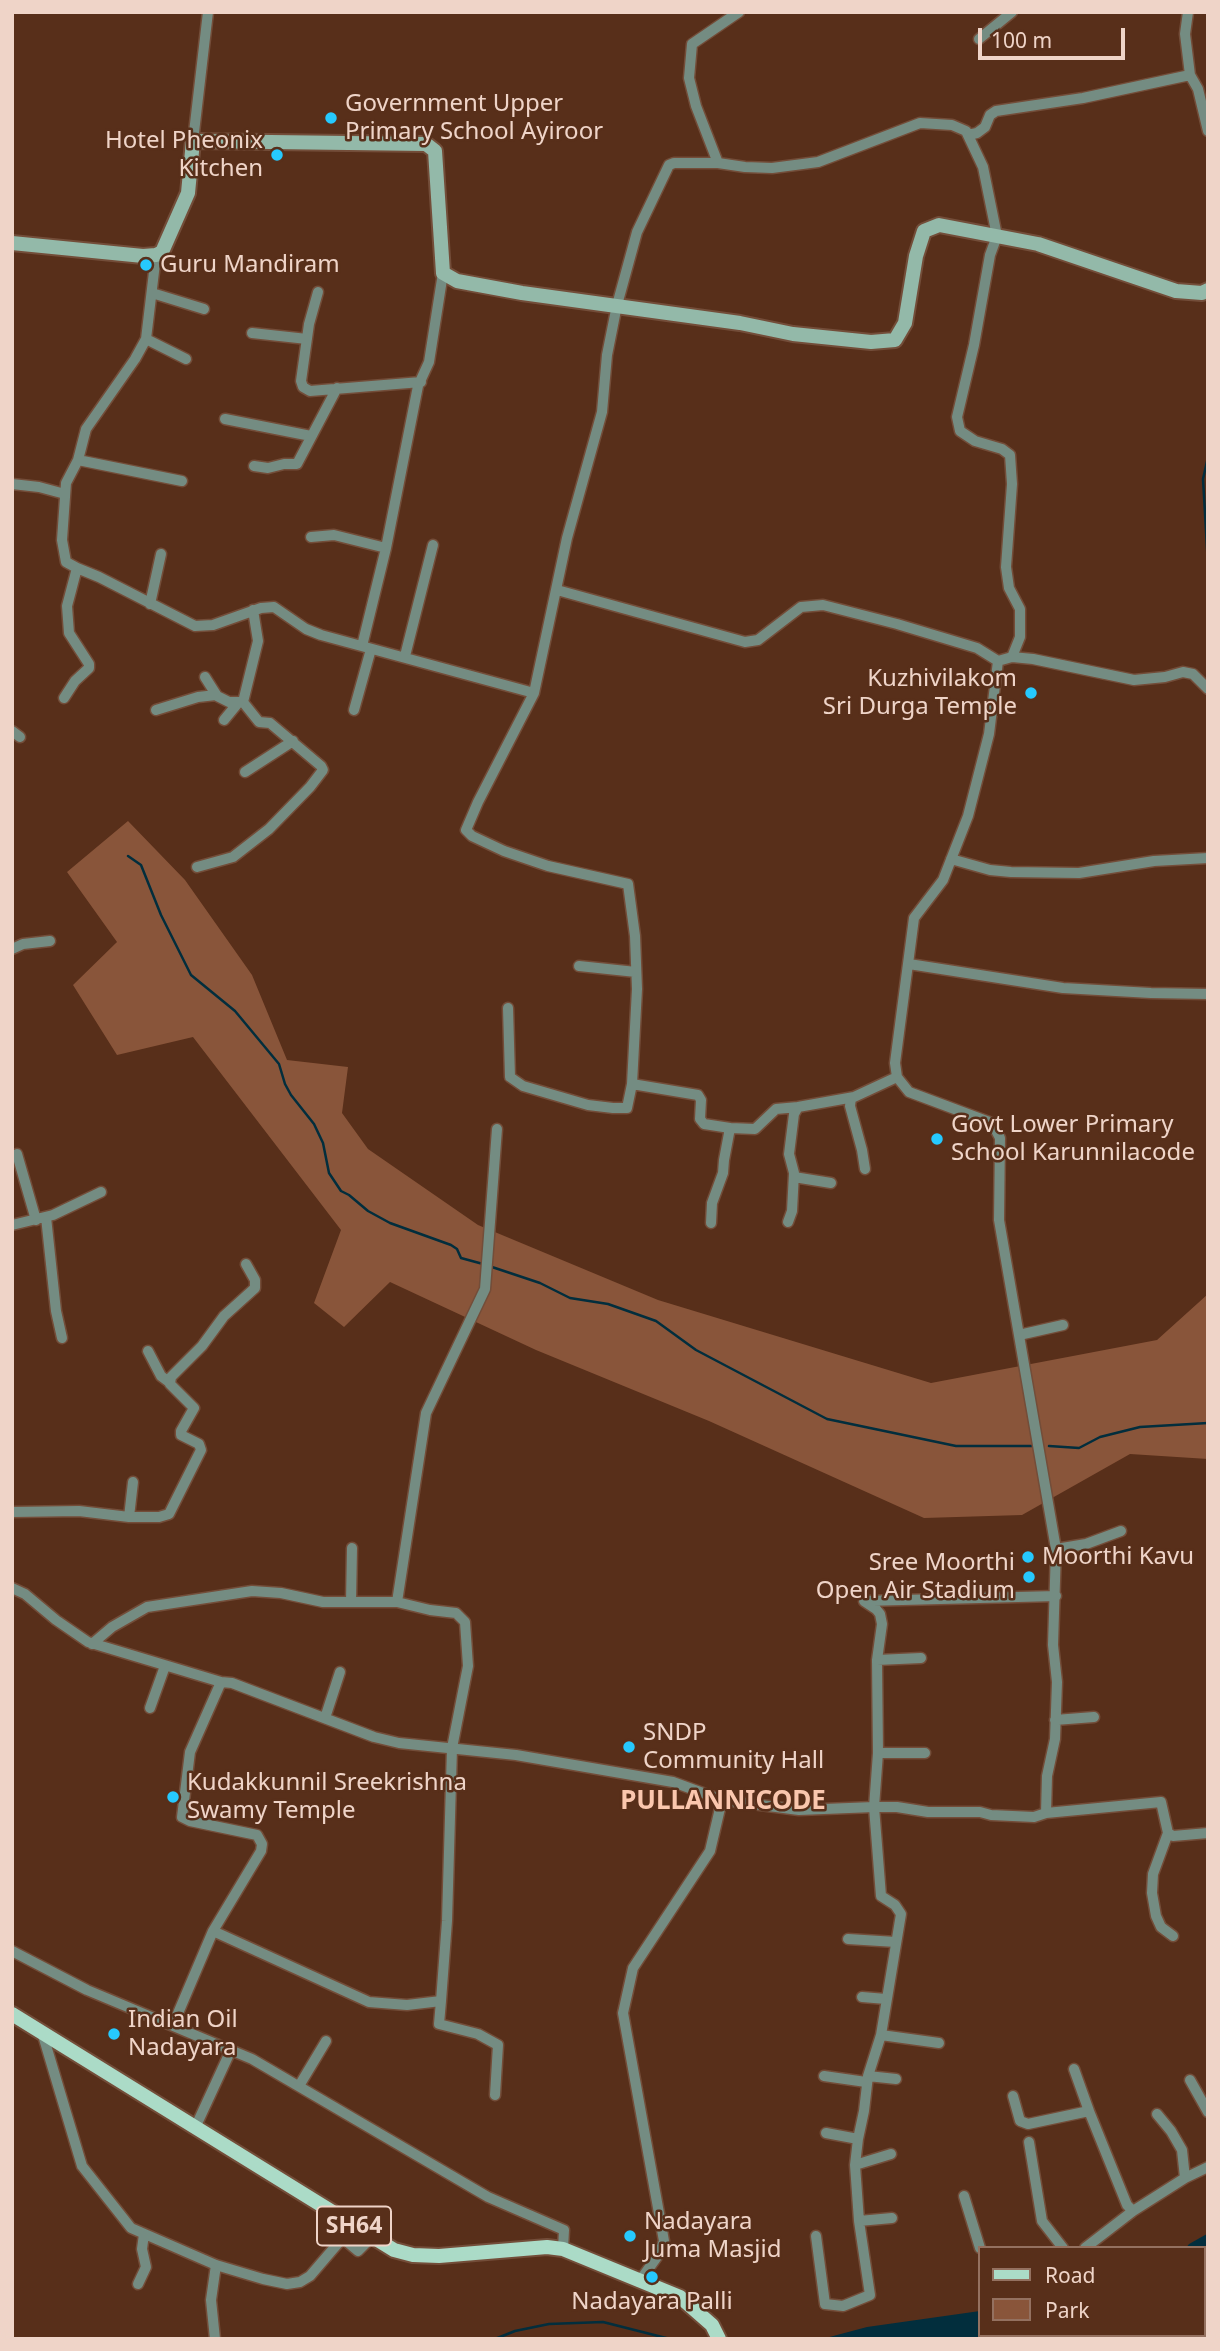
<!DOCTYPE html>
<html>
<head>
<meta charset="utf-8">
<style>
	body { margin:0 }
	#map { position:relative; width:1220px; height:2351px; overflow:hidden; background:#582f1a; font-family:"Noto Sans",sans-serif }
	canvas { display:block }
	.frame { position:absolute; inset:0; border:14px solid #efd4c8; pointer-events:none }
	.legend { position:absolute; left:978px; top:2246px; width:228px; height:91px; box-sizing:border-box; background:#582f1a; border:2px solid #947160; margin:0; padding:9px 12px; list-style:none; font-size:21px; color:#efd4c8 }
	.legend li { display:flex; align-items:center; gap:14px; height:35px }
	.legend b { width:35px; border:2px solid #947160 }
	.scale { position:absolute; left:978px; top:28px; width:147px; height:32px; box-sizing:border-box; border:4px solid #efd4c8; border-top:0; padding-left:9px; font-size:21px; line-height:24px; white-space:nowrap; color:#efd4c8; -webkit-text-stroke:5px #582f1a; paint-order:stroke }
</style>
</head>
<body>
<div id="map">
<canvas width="1220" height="2351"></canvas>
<div class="frame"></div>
<ul class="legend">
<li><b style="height:9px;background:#abdbc7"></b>Road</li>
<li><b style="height:19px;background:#89553a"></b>Park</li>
</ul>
<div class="scale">100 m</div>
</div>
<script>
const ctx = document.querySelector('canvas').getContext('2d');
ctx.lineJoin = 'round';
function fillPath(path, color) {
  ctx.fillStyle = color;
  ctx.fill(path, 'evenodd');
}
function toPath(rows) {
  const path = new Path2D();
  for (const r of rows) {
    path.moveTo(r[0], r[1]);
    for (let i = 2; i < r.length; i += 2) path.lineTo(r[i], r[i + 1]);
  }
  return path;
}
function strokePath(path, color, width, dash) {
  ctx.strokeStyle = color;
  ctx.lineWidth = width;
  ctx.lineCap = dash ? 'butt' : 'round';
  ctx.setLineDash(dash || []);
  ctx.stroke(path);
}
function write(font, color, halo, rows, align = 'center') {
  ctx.font = font + ' "Noto Sans",sans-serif';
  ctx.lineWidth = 5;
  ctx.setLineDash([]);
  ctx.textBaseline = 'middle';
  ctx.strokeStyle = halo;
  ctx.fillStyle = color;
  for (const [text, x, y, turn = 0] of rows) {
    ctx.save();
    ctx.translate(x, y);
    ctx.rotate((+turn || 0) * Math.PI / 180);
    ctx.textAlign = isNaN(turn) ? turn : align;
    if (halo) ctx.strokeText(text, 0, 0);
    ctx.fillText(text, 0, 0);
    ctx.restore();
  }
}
fillPath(toPath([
	[128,821,185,880,252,975,287,1060,348,1067,342,1113,368,1149,478,1225,658,1300,931,1383,1157,1340,1208,1294,1208,1459,1130,1454,1022,1515,924,1518,709,1421,536,1350,390,1282,344,1327,314,1303,341,1230,193,1037,117,1055,73,985,117,942,67,872]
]), '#89553a');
fillPath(toPath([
	[980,2311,980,2335,1021,2335,1003,2339,822,2339,867,2327]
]), '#022e3d');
strokePath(toPath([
	[1208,457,1203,479,1208,565],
	[128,856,141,865,161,915,191,975,235,1011,279,1064,285,1084,291,1095,314,1124,323,1143,329,1173,341,1191,349,1195,368,1211,390,1223,451,1245,457,1249,461,1258,483,1264],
	[489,1266,540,1283,570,1298,608,1304,656,1321,696,1350,827,1419,956,1446,1032,1446],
	[1049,1446,1079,1448,1100,1437,1140,1427,1208,1423],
	[495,2339,515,2331,549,2324,603,2322,670,2339]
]), '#022e3d', 2.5);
strokePath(toPath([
	[1192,2248,1208,2239]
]), '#022e3d', 10);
const minor = toPath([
	[1188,12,1185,34,1190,75,1198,89,1208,131],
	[979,39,1012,12],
	[968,135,977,133,985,127,990,115,996,111,1083,98,1190,75],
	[193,141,208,12],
	[718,163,696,106,689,78,692,44,739,12],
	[318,292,309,324,301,381,303,387,310,391,421,382],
	[152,293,204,309],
	[252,333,307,339],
	[146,339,186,359],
	[225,419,311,436],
	[78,460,182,481],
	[254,466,268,468,284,464,297,464,337,388],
	[12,484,39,487,65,494],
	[311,537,334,535,386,548],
	[77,568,99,577,195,626,213,625,261,608,274,607,306,629,321,635,534,693],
	[150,604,161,554],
	[362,646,386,548,418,386,429,362,443,273],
	[405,656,433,545],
	[998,661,1012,657,1033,659,1134,680,1165,677,1183,672,1193,674,1208,689],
	[205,677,217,696,229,702,243,702],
	[64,698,75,681,89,668,89,664,69,633,67,606,77,568,66,562,62,540,66,483,78,460,86,429,135,359,146,339,156,255],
	[156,710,198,697,216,695],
	[354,710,371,649],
	[224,720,238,703],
	[12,731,20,737],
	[245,772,293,741],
	[951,859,990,870,1011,872,1079,873,1154,861,1208,858],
	[197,867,233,857,269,829,310,787,323,770,321,766,270,723,259,722,243,702,258,641,253,610],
	[12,949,23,944,50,941],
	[909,964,1063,988,1151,993,1208,994],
	[579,966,636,972],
	[508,1008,510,1077,523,1086,588,1105,613,1108,627,1108,632,1084,637,989,635,936,628,884,548,866,504,851,472,836,466,830,478,802,534,693,567,538,602,412,607,355,617,305,637,232,669,165,674,163,718,163,745,167,772,168,818,162,920,123,952,125,966,131,983,167,997,236,990,255,974,345,957,417,960,431,975,441,1002,449,1010,455,1012,484,1006,567,1009,588,1020,609,1020,637,1012,657],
	[632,1084,698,1095,701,1100,700,1119,704,1124,730,1128,755,1129,776,1109,798,1107],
	[851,1098,850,1106,862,1150,865,1169],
	[17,1154,36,1220],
	[794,1177,831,1183],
	[46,1217,56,1311,62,1338],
	[788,1222,792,1211,794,1173,789,1154,794,1114,798,1107,854,1097,897,1077],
	[711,1223,712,1203,723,1173,724,1160,730,1128],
	[12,1225,53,1215,101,1192],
	[1019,1335,1063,1325],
	[148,1351,161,1376,169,1382],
	[12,1512,79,1511,129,1517,159,1517,169,1514,201,1450,199,1444,181,1435,181,1431,194,1408,170,1384,171,1377,202,1346,224,1316,255,1288,255,1280,246,1264],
	[129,1517,133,1482],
	[1056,1549,1086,1544,1121,1531],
	[12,1588,25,1594,56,1620,88,1642,221,1682,232,1683,374,1737,399,1743,516,1755,673,1782,722,1800,799,1810,874,1807,897,1807,928,1812,980,1812,991,1815,1034,1817,1046,1813,1047,1776,1055,1739,1057,1682,1053,1645,1056,1549,999,1220,1000,1138,992,1123,909,1092,897,1077,895,1063,914,918,943,880,968,816,989,734,998,661,977,648,897,624,823,605,801,607,758,640,745,642,557,590],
	[351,1602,352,1548],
	[397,1602,426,1413,485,1289,497,1129],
	[92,1644,112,1627,147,1607,252,1591,281,1593,323,1602,397,1602,430,1610,456,1613,465,1622,468,1666,452,1748,447,1921,441,2001,407,2005,369,2002,213,1931],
	[877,1660,921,1658],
	[150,1708,165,1666],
	[325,1718,340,1672],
	[1055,1720,1094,1717],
	[878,1753,925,1753],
	[1046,1813,1161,1802,1168,1833,1153,1874,1152,1893,1156,1916,1161,1927,1173,1936],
	[1168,1833,1173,1836,1208,1833],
	[848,1939,896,1942],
	[12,1951,87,1990,252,2059,488,2197,564,2230,563,2249],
	[862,1997,886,1999],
	[441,2001,439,2024,478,2034,498,2045,495,2095],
	[173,2025,213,1931,261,1851,262,1844,257,1835,190,1821,182,1817,190,1752,221,1682],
	[42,2032,82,2166,131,2228,216,2265,263,2279,287,2284,300,2282,310,2276,340,2241,345,2240,358,2251,372,2237],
	[881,2035,939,2043],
	[1074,2069,1089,2111],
	[824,2076,866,2082],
	[896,2079,868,2076,881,2035,901,1914,895,1905,881,1896,874,1807,878,1753,877,1660,882,1624,880,1614,876,1609,864,1601,1056,1596],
	[1190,2080,1208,2112],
	[299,2086,326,2041],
	[1013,2096,1020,2121,1028,2124,1089,2111,1127,2205,1133,2211,1185,2178],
	[1157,2114,1171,2131,1182,2150,1185,2178,1208,2167],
	[195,2128,231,2050],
	[826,2133,858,2139,864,2111,868,2076],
	[858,2139,855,2165,859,2221,892,2218],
	[1029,2142,1042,2221,1063,2248],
	[855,2165,891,2154],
	[964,2196,980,2248],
	[816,2236,825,2304,843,2306,870,2295,859,2221],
	[1085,2248,1133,2211],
	[639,2282,659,2254,664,2241,623,2013,633,1968,710,1851,722,1800],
	[138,2284,146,2267,142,2249,144,2234],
	[215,2339,211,2300,216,2265]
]);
const secondary = toPath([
	[12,243,143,256,156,255,162,252,188,193,193,141,426,144,435,151,443,273,457,281,522,293,740,323,793,334,871,342,895,340,905,323,916,256,924,231,939,225,1038,244,1176,291,1202,293,1208,290]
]);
const primary = toPath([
	[12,2014,394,2250,413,2255,439,2256,547,2247,563,2249,680,2297,712,2325,719,2339]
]);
strokePath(minor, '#734d39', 13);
strokePath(secondary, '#734d39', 18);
strokePath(primary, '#734d39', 18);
strokePath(minor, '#748c82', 10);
strokePath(secondary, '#93b9a9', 14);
strokePath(primary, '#abdbc7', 14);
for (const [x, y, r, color] of [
	[331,118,7,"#26c9fe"],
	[277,155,7,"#26c9fe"],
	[146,265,7,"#26c9fe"],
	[1031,693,7,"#26c9fe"],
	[937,1139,7,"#26c9fe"],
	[1028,1557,7,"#26c9fe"],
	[1029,1577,7,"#26c9fe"],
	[629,1747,7,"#26c9fe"],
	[173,1797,7,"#26c9fe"],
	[114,2034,7,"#26c9fe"],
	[630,2236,7,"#26c9fe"],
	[652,2277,7,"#26c9fe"]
]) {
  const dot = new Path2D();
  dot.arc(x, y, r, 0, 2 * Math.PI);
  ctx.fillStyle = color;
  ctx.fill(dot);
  strokePath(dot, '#582f1a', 2.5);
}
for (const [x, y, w] of [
	[354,2226,74]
]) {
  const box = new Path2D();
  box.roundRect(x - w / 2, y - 19.5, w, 39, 5);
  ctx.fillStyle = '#582f1a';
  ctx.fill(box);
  strokePath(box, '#efd4c8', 2);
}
write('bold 23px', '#efd4c8', null, [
	["SH64",354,2226]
]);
write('24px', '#efd4c8', '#582f1a', [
	["Government Upper",345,104],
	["Primary School Ayiroor",345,132],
	["Hotel Pheonix",263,141,"right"],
	["Kitchen",263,169,"right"],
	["Guru Mandiram",160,265],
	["Kuzhivilakom",1017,679,"right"],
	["Sri Durga Temple",1017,707,"right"],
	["Govt Lower Primary",951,1125],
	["School Karunnilacode",951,1153],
	["Moorthi Kavu",1042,1557],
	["Sree Moorthi",1015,1563,"right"],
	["Open Air Stadium",1015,1591,"right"],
	["SNDP",643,1733],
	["Community Hall",643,1761],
	["Kudakkunnil Sreekrishna",187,1783],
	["Swamy Temple",187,1811],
	["Indian Oil",128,2020],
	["Nadayara",128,2048],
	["Nadayara",644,2222],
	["Juma Masjid",644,2250],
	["Nadayara Palli",652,2302,"center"]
], 'left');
write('bold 26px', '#fac7ae', '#582f1a', [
	["PULLANNICODE",723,1802]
]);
</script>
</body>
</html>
